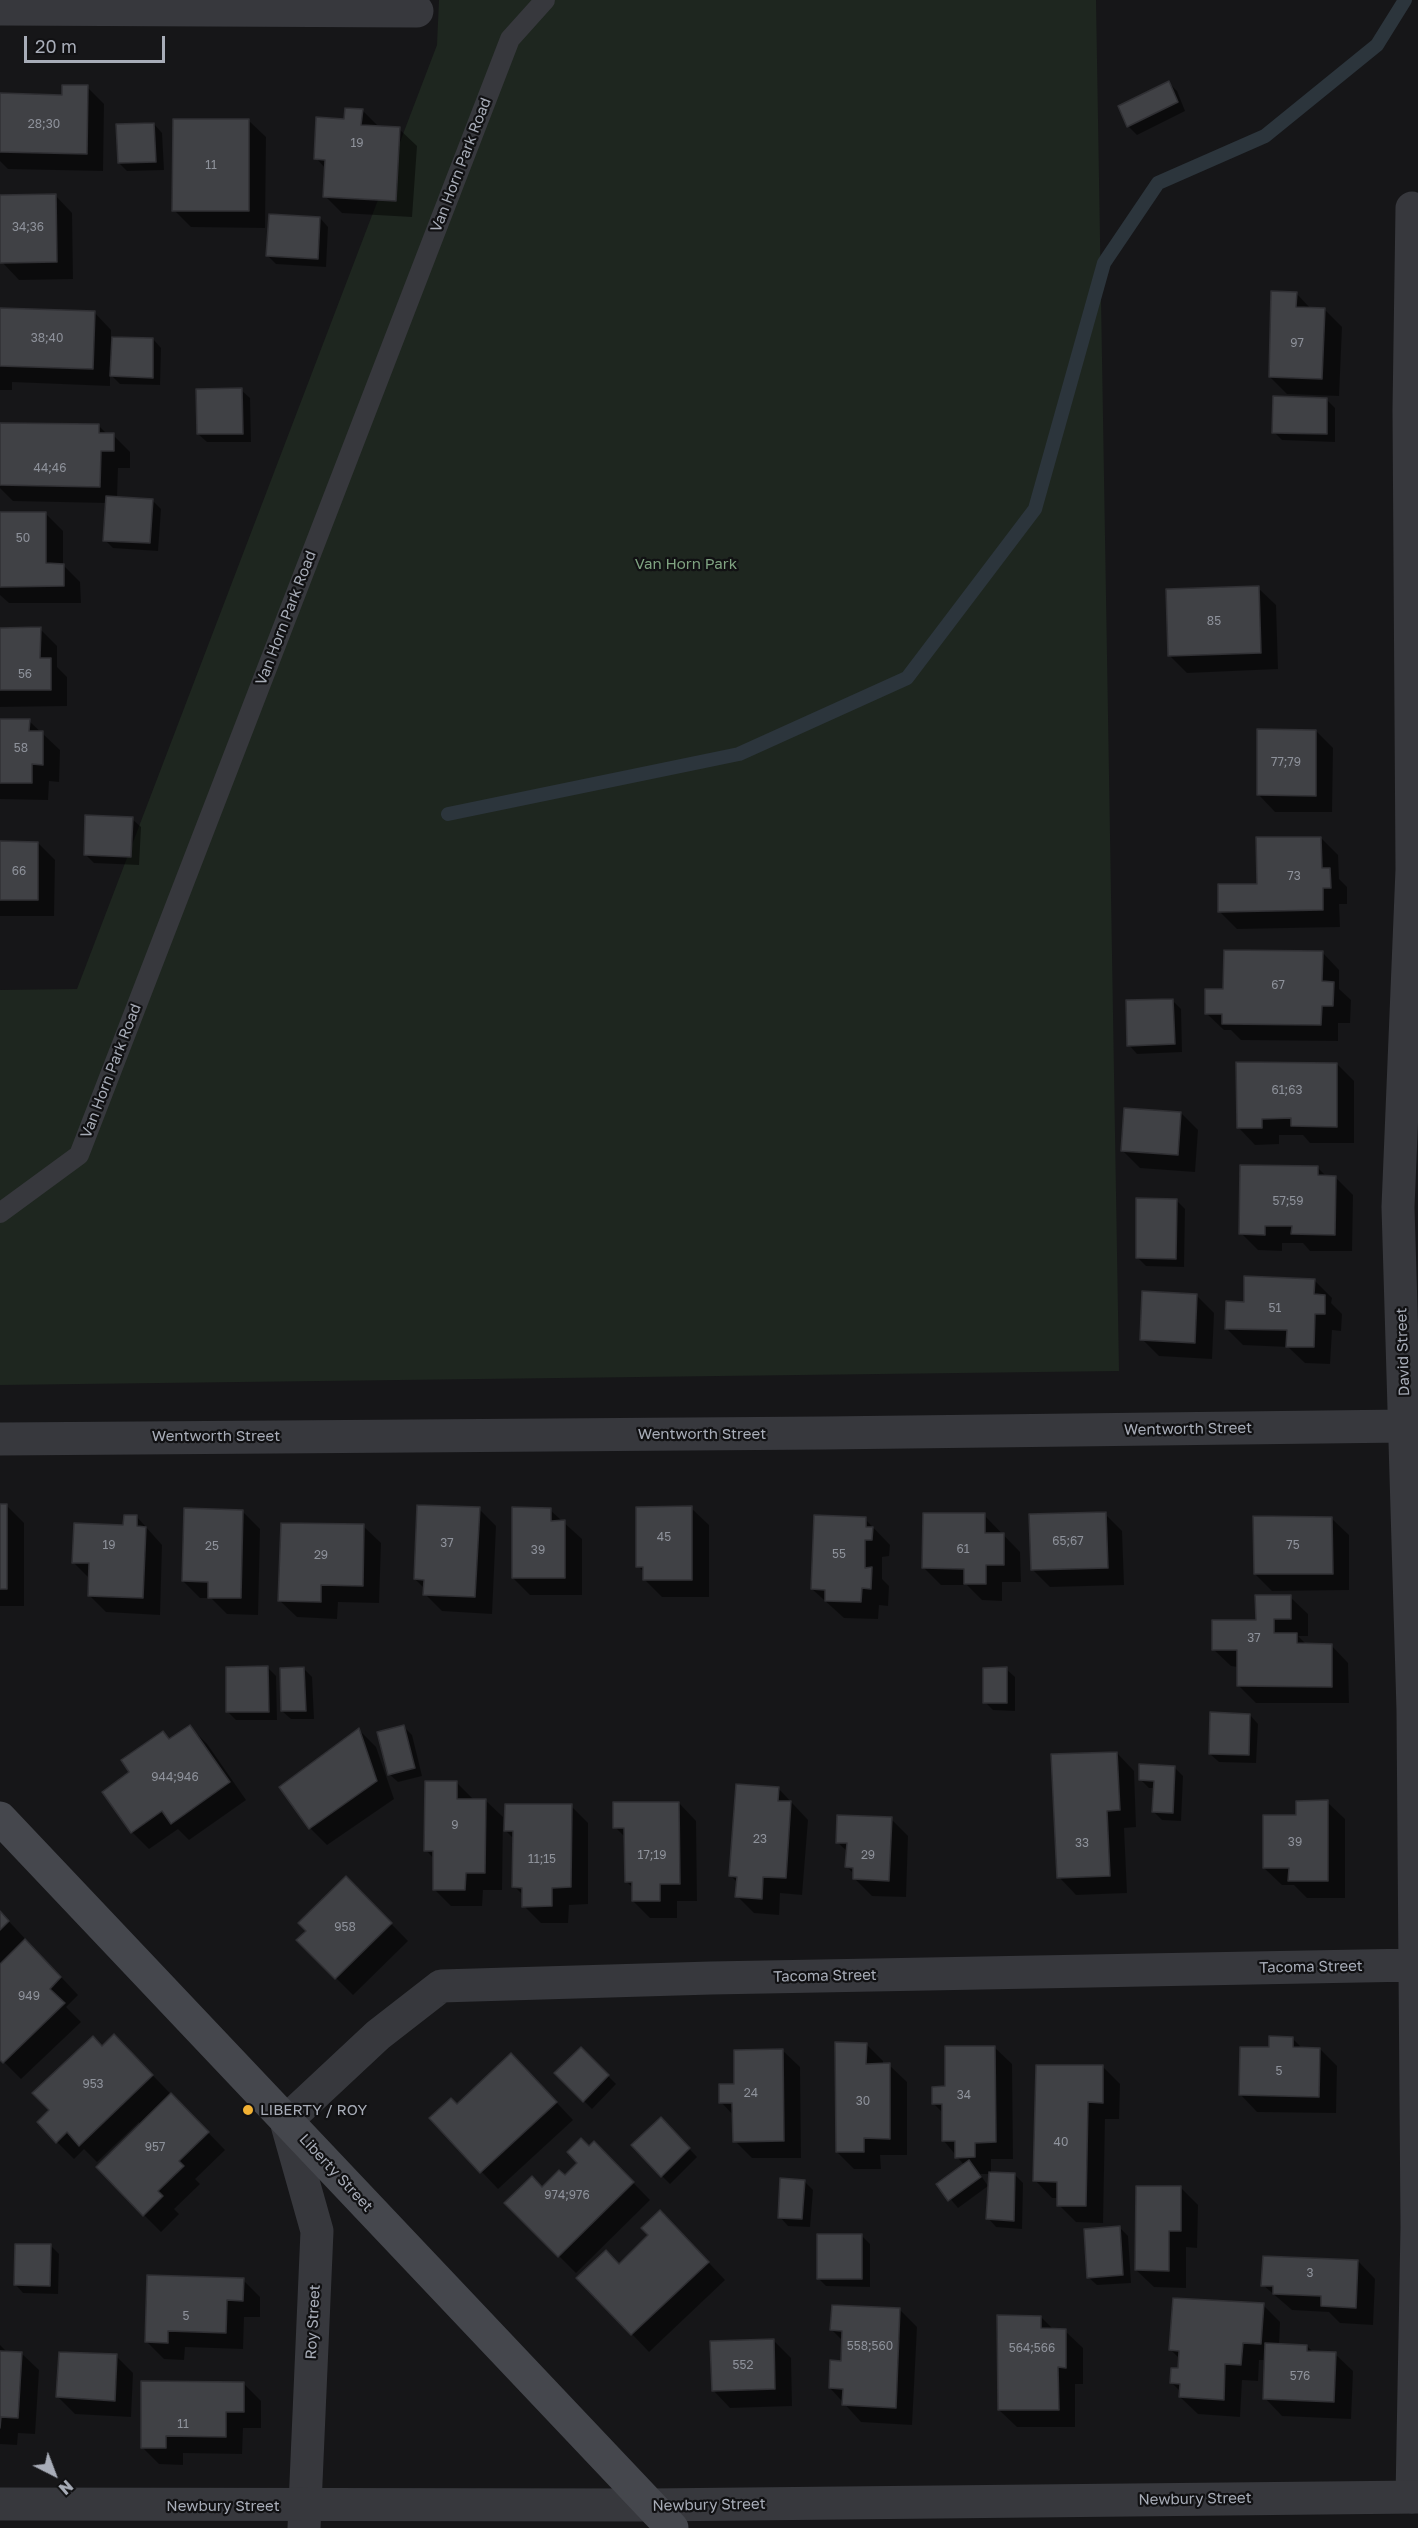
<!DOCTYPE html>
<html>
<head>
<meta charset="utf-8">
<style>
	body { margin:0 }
	#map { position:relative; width:1418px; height:2528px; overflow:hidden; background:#161618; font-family:"Golos Text",sans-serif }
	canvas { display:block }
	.north { position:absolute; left:24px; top:2444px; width:60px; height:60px; -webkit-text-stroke:4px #111113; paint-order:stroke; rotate:138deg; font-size:16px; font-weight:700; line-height:24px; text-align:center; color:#a8adb8 }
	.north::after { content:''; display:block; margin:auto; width:21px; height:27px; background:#a8adb8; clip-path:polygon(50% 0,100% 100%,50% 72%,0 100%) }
	.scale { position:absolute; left:24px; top:36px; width:141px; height:27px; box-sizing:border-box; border:3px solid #a8adb8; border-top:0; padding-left:8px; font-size:18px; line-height:21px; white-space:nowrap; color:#a8adb8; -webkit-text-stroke:4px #111113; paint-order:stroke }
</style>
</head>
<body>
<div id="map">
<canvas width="1418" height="2528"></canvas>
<div class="north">N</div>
<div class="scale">20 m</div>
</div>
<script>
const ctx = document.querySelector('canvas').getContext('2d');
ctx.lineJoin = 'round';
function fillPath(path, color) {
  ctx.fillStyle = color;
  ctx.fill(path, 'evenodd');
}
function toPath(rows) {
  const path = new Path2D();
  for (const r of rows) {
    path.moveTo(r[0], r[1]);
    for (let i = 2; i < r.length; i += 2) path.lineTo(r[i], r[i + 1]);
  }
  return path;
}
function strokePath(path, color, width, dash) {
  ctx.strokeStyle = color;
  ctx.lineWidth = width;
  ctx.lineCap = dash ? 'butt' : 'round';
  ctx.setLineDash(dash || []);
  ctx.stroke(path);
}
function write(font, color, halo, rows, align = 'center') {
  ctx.font = font + ' "Golos Text",sans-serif';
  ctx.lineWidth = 4.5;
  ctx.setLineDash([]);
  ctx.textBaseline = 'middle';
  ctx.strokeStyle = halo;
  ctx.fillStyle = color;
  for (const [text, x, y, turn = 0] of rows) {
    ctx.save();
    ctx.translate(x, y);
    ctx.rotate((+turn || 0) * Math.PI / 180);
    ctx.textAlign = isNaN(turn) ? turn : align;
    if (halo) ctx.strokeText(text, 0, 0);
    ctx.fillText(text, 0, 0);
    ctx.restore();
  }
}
fillPath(toPath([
	[439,0,1096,0,1119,1371,0,1385,0,990,77,989,437,45]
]), '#1e261f');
fillPath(toPath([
	[1168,82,1177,91,1185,111,1137,135,1129,127,1120,107],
	[87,87,104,104,103,171,8,169,0,161,0,95,63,96],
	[362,110,380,128,399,129,417,146,412,217,342,213,325,196,326,169,316,158,346,120],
	[248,120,266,137,265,228,191,227,174,210],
	[154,124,162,133,164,170,127,171,119,163],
	[55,195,72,213,73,279,19,280,2,262],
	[320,218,328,227,326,267,276,264,268,256],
	[1296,293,1311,309,1325,310,1342,327,1339,396,1287,394,1270,377],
	[0,309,94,312,111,330,111,338,153,339,161,348,160,385,120,384,110,374,110,386,12,382,12,390,0,390],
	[241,390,250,398,251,442,207,442,198,434],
	[1326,399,1335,408,1335,442,1282,440,1274,432],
	[0,424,99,426,108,435,113,435,130,452,130,468,118,468,117,498,152,500,161,509,158,551,113,548,105,540,107,503,13,501,0,488],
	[0,514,46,514,63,531,63,565,80,582,81,603,9,603,0,595],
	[1258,588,1276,605,1278,669,1187,673,1170,656],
	[0,629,40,629,57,646,57,667,67,677,67,706,0,707],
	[0,720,29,721,60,750,59,782,49,781,48,800,0,799],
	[1316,731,1333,748,1332,812,1275,812,1258,794],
	[132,819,141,827,139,865,94,863,85,854],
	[1321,838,1338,855,1339,879,1347,887,1347,904,1339,904,1340,927,1237,929,1220,912],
	[0,843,38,843,55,860,54,916,0,916],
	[1322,952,1339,970,1339,989,1351,1000,1350,1023,1338,1023,1338,1041,1241,1040,1231,1030,1224,1030,1206,1013,1224,991],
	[1172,1000,1181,1009,1182,1052,1137,1054,1129,1045],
	[1337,1064,1354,1081,1354,1143,1310,1143,1303,1135,1279,1135,1279,1144,1255,1145,1238,1127],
	[1181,1113,1198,1130,1195,1172,1140,1168,1123,1151],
	[1317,1167,1327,1177,1335,1177,1353,1195,1352,1251,1310,1251,1303,1243,1282,1243,1282,1251,1258,1250,1241,1233],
	[1177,1201,1185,1209,1184,1267,1146,1266,1138,1258],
	[1314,1280,1332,1298,1331,1303,1342,1314,1341,1331,1332,1330,1330,1364,1305,1363,1288,1347,1243,1345,1226,1328,1245,1304],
	[1196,1295,1214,1313,1212,1359,1159,1356,1142,1339],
	[0,1506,7,1506,24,1523,24,1606,0,1606],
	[691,1508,709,1525,709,1597,662,1597,645,1580,645,1573,638,1566],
	[479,1509,496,1526,492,1614,442,1611,425,1594,425,1589,415,1579],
	[550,1510,582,1539,582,1595,530,1595,513,1578],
	[243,1512,260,1529,258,1615,227,1614,211,1598,200,1598,183,1581],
	[1105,1514,1122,1531,1124,1585,1050,1587,1033,1570],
	[984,1515,1020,1552,1021,1582,1002,1582,1002,1601,982,1600,967,1585,941,1585,924,1568],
	[137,1517,162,1545,160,1615,106,1612,89,1595,90,1579,73,1562],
	[1331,1518,1349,1535,1349,1590,1272,1591,1255,1574],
	[865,1519,890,1545,889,1556,882,1557,882,1579,889,1586,888,1606,879,1605,878,1619,844,1618,812,1589],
	[363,1526,381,1543,379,1603,338,1602,337,1619,297,1617,279,1600],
	[1290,1597,1308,1614,1308,1636,1298,1636,1307,1645,1331,1645,1348,1663,1349,1703,1256,1703,1238,1685,1238,1667,1231,1666,1213,1649],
	[268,1668,276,1676,277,1720,236,1720,227,1711],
	[304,1669,312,1677,314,1719,291,1719,282,1711],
	[1006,1669,1015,1677,1015,1711,993,1710,985,1702],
	[1250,1715,1258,1724,1256,1763,1219,1762,1210,1754],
	[403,1726,412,1735,422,1776,398,1782,389,1774],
	[190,1727,207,1744,246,1800,189,1840,178,1829,149,1849,132,1832,131,1773,163,1732,170,1740],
	[359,1730,376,1747,394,1799,327,1845,310,1828],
	[1117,1753,1134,1771,1136,1827,1124,1828,1127,1893,1076,1895,1059,1877],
	[1174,1767,1183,1776,1181,1821,1162,1820,1153,1811,1155,1788,1149,1788,1140,1779],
	[457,1783,474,1800,485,1800,503,1817,502,1890,483,1890,482,1906,451,1906,434,1889,434,1859,426,1850],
	[778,1788,808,1820,802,1895,780,1893,779,1915,754,1913,737,1896,738,1883,731,1876],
	[1327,1802,1345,1819,1345,1898,1307,1898,1294,1885,1282,1885,1264,1868],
	[679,1803,696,1821,697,1901,677,1901,677,1918,650,1918,633,1901,633,1888,626,1881,626,1838,615,1827],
	[571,1806,588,1823,588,1904,569,1905,568,1923,541,1923,524,1906,524,1896,514,1886,514,1839,506,1831],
	[891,1819,908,1836,906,1897,872,1896,855,1879,855,1875,847,1867,848,1852,837,1842],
	[346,1878,408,1941,353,1995,298,1940],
	[0,1912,78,1995,66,2007,81,2022,21,2079,0,2058],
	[1292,2038,1303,2049,1320,2049,1337,2066,1336,2113,1257,2112,1240,2094,1270,2048],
	[866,2044,883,2061,883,2065,889,2065,907,2082,907,2155,880,2155,881,2169,854,2169,837,2152],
	[103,2047,131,2053,225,2150,195,2179,200,2184,174,2209,179,2214,161,2232,144,2215,139,2122,97,2162,84,2149,74,2159,57,2142],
	[994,2047,1012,2064,1013,2159,991,2159,991,2174,1015,2175,1023,2183,1022,2229,996,2227,988,2218,990,2174,980,2174,988,2186,958,2208,938,2184,964,2165,944,2141,943,2113,934,2104,947,2087],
	[581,2049,616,2084,592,2109,556,2073],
	[782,2050,800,2067,801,2158,752,2158,735,2141,734,2116,721,2102,736,2085],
	[1103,2067,1120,2084,1119,2119,1105,2119,1103,2223,1076,2222,1059,2205,1059,2198,1052,2198,1035,2180],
	[528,2072,573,2120,498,2189,431,2118],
	[661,2119,697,2157,670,2184,662,2176],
	[594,2143,650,2200,576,2273,506,2203,565,2177],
	[804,2181,813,2190,810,2227,788,2226,780,2217],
	[1181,2188,1198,2205,1197,2248,1186,2247,1186,2288,1154,2287,1136,2270],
	[1120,2228,1128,2236,1131,2283,1097,2285,1088,2277],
	[677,2229,725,2280,649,2352,579,2278,619,2265,650,2235],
	[861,2235,870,2244,870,2287,826,2286,818,2278],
	[51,2246,59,2254,58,2294,23,2293,15,2284],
	[1358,2261,1375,2279,1373,2325,1340,2323,1329,2312,1292,2310,1263,2285],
	[243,2280,260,2297,260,2317,244,2317,243,2349,185,2347,184,2360,164,2359,146,2341],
	[1263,2305,1280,2322,1279,2345,1307,2346,1314,2353,1335,2354,1353,2371,1351,2419,1282,2416,1265,2398,1266,2360,1259,2360,1258,2381,1242,2380,1240,2417,1198,2414,1180,2397,1181,2392,1171,2382,1179,2370,1180,2359,1171,2350],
	[900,2310,917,2327,912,2425,861,2422,830,2388,842,2362,843,2341,832,2330],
	[1041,2317,1054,2330,1065,2331,1083,2348,1083,2384,1075,2384,1075,2427,1017,2427,999,2410],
	[773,2340,791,2358,792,2406,730,2408,713,2390],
	[0,2345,7,2352,21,2353,39,2370,35,2434,18,2433,17,2445,0,2444],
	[116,2356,133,2373,131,2417,75,2414,58,2397],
	[244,2384,261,2401,261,2428,243,2428,242,2454,183,2453,183,2465,159,2464,142,2447]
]), '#0007');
strokePath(toPath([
	[448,814,739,754,907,678,1035,509,1104,263,1158,183,1265,136,1377,45,1405,0]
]), '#2c353c', 14);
const building = toPath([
	[1169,81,1178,102,1127,127,1118,106,1169,81],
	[62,85,88,85,87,154,0,152,0,93,62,95,62,85],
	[345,108,363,109,361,125,400,127,396,201,323,197,325,160,314,159,316,117,344,119,345,108],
	[173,119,249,119,249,211,172,211,173,119],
	[154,123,156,162,118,163,116,124,154,123],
	[56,194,57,262,0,263,0,195,56,194],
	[269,214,320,217,318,259,266,256,269,214],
	[1271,291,1297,292,1296,307,1325,308,1322,379,1269,377,1271,291],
	[0,308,95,311,93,369,0,366,0,308],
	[112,337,153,338,153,378,110,376,112,337],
	[242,388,243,434,197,434,196,389,242,388],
	[1273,396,1327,398,1327,434,1272,433,1273,396],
	[0,423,99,424,99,433,114,433,114,451,101,451,100,487,0,485,0,423],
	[106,496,153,499,150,543,103,541,106,496],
	[0,512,46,512,46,563,64,564,64,586,0,587,0,512],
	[1259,586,1261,653,1168,656,1166,589,1259,586],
	[41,627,40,658,51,658,51,690,0,690,0,628,41,627],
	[0,719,30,719,29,731,43,731,43,765,32,764,32,783,0,783,0,719],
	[1257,729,1316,730,1316,796,1257,795,1257,729],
	[85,815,133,817,131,857,84,855,85,815],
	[1256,837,1321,837,1322,868,1330,868,1331,888,1323,888,1323,910,1218,912,1218,884,1257,884,1256,837],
	[0,841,38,842,38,900,0,900,0,841],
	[1224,950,1323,951,1322,981,1334,982,1333,1006,1322,1006,1321,1025,1222,1024,1222,1014,1205,1014,1205,989,1223,989,1224,950],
	[1173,999,1175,1044,1127,1046,1126,1000,1173,999],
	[1236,1062,1337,1063,1337,1127,1291,1126,1291,1118,1262,1119,1262,1128,1237,1128,1236,1062],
	[1124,1108,1181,1112,1178,1155,1121,1151,1124,1108],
	[1240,1165,1318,1166,1318,1175,1336,1176,1335,1235,1291,1234,1292,1226,1265,1226,1265,1235,1239,1234,1240,1165],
	[1136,1198,1177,1199,1176,1259,1136,1258,1136,1198],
	[1244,1276,1315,1279,1314,1294,1325,1295,1325,1314,1315,1314,1314,1347,1286,1347,1287,1330,1225,1329,1226,1301,1244,1302,1244,1276],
	[1142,1291,1197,1294,1195,1343,1140,1340,1142,1291],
	[0,1504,7,1504,7,1589,0,1589,0,1504],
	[417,1505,480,1507,475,1597,423,1595,424,1580,414,1579,417,1505],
	[692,1506,692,1580,643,1580,643,1567,636,1567,636,1507,692,1506],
	[512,1507,551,1508,551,1521,565,1520,565,1578,512,1578,512,1507],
	[184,1508,243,1510,241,1598,208,1598,208,1582,182,1581,184,1508],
	[1106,1512,1108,1568,1031,1570,1029,1514,1106,1512],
	[923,1513,985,1513,985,1533,1004,1533,1004,1565,986,1565,986,1584,964,1584,964,1569,922,1568,923,1513],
	[124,1515,137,1515,137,1526,146,1527,143,1598,88,1596,89,1563,72,1563,74,1523,123,1525,124,1515],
	[814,1515,866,1517,866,1527,873,1527,872,1540,865,1540,865,1568,872,1567,871,1589,862,1588,861,1602,825,1601,825,1590,811,1589,814,1515],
	[1253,1516,1332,1517,1333,1574,1254,1574,1253,1516],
	[281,1523,364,1524,363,1586,321,1585,321,1602,278,1601,281,1523],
	[1255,1595,1291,1595,1291,1619,1274,1619,1274,1633,1297,1633,1297,1643,1332,1644,1332,1687,1237,1686,1237,1650,1212,1650,1212,1620,1256,1620,1255,1595],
	[268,1666,269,1712,226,1712,226,1667,268,1666],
	[304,1667,306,1711,281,1711,280,1668,304,1667],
	[1007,1667,1007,1703,983,1703,983,1668,1007,1667],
	[1210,1712,1250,1714,1249,1755,1209,1754,1210,1712],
	[190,1725,230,1782,171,1824,162,1811,131,1833,102,1792,129,1772,121,1760,163,1731,169,1739,190,1725],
	[404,1725,415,1768,388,1775,377,1732,404,1725],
	[359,1728,377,1781,309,1829,279,1787,359,1728],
	[1117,1752,1120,1810,1107,1811,1110,1876,1057,1878,1051,1754,1117,1752],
	[1139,1764,1175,1766,1173,1813,1152,1812,1154,1781,1139,1780,1139,1764],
	[425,1781,457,1781,457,1799,486,1799,485,1873,466,1873,465,1890,433,1890,433,1851,424,1851,425,1781],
	[736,1784,779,1787,778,1801,791,1801,786,1878,763,1877,762,1899,735,1897,737,1877,729,1876,736,1784],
	[1328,1800,1328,1881,1288,1881,1289,1868,1263,1868,1263,1815,1296,1815,1296,1801,1328,1800],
	[613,1802,679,1802,680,1884,660,1884,660,1901,632,1901,632,1882,625,1882,624,1828,613,1828,613,1802],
	[505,1804,572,1804,571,1887,552,1888,552,1906,522,1907,522,1888,512,1887,513,1831,504,1831,505,1804],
	[837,1815,892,1817,889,1881,853,1879,853,1868,845,1867,847,1843,836,1843,837,1815],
	[346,1876,392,1923,335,1979,296,1940,306,1931,298,1923,346,1876],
	[0,1911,9,1921,0,1930,0,1911],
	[25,1939,61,1977,50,1989,65,2003,3,2063,0,2060,0,1964,25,1939],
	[114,2034,153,2075,79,2146,67,2132,56,2143,37,2122,49,2110,32,2093,93,2036,102,2046,114,2034],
	[1269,2036,1293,2037,1293,2047,1320,2048,1319,2097,1239,2095,1240,2047,1269,2047,1269,2036],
	[835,2042,867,2043,866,2064,890,2063,890,2139,864,2138,864,2152,836,2152,835,2042],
	[945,2046,995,2046,996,2142,975,2143,975,2157,955,2158,955,2141,942,2141,942,2104,932,2104,932,2087,945,2086,945,2046],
	[581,2047,609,2075,583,2102,554,2073,581,2047],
	[783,2049,784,2141,733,2142,732,2103,719,2103,719,2084,734,2084,734,2050,783,2049],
	[511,2053,557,2102,480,2173,429,2118,451,2098,457,2104,511,2053],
	[1036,2065,1103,2065,1103,2103,1088,2102,1086,2206,1057,2206,1057,2182,1033,2181,1036,2065],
	[171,2093,209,2132,179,2161,184,2166,158,2191,163,2196,143,2216,96,2167,171,2093],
	[661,2117,690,2148,661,2177,631,2145,661,2117],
	[581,2138,589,2146,594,2141,634,2182,558,2257,504,2203,532,2176,542,2187,559,2170,565,2175,577,2163,567,2152,581,2138],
	[969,2160,981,2177,948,2201,936,2184,969,2160],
	[989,2172,1015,2173,1014,2221,986,2219,989,2172],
	[780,2178,805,2180,802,2219,778,2218,780,2178],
	[1136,2186,1181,2186,1181,2231,1169,2231,1169,2271,1135,2270,1136,2186],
	[660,2210,709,2262,631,2335,576,2278,606,2250,619,2264,648,2235,641,2228,660,2210],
	[1120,2226,1123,2275,1087,2278,1084,2229,1120,2226],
	[817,2234,862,2234,862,2279,817,2279,817,2234],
	[15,2244,51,2244,50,2286,14,2285,15,2244],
	[1263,2256,1358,2260,1356,2308,1321,2306,1321,2296,1273,2294,1273,2286,1261,2286,1263,2256],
	[147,2275,244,2278,243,2301,227,2300,226,2333,168,2331,168,2343,145,2342,147,2275],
	[1173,2298,1264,2303,1261,2344,1243,2343,1241,2365,1225,2364,1224,2400,1179,2397,1180,2384,1170,2383,1171,2368,1178,2368,1179,2351,1169,2350,1173,2298],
	[832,2305,900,2308,896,2408,842,2405,843,2389,829,2388,830,2360,841,2361,842,2331,830,2330,832,2305],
	[997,2315,1041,2316,1041,2328,1066,2329,1066,2368,1058,2367,1059,2410,998,2410,997,2315],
	[774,2339,775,2389,712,2391,710,2341,774,2339],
	[1265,2343,1307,2345,1307,2351,1336,2352,1334,2402,1263,2399,1265,2343],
	[0,2351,22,2352,18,2418,1,2417,0,2428,0,2351],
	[59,2352,117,2354,115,2401,56,2397,59,2352],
	[141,2381,244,2382,244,2412,226,2412,226,2437,166,2436,166,2448,141,2448,141,2381]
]);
fillPath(building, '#404145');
strokePath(building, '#303034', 1.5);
strokePath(toPath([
	[0,1213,79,1155,510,39,545,0]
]), '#37383d', 20);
strokePath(toPath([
	[0,9,417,11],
	[1412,208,1409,410,1412,870,1398,1207,1413,1710,1417,2227,1412,2497],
	[0,1439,825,1433,1405,1426],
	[304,2528,317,2231,286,2121,378,2035,441,1986,711,1978,1415,1965]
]), '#37383d', 33);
strokePath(toPath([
	[0,2504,650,2505,1418,2497]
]), '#37383d', 33);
strokePath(toPath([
	[0,1818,672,2528]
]), '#45474d', 33);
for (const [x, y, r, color] of [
	[248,2110,6,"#f2b134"]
]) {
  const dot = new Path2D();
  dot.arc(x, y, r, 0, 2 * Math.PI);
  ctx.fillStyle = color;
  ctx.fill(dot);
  strokePath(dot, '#111113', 2);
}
write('12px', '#8e929b', null, [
	["28;30",44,124],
	["19",357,143],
	["11",211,165],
	["34;36",28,227],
	["38;40",47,338],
	["97",1297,343],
	["44;46",50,468],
	["50",23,538],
	["85",1214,621],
	["56",25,674],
	["58",21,748],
	["77;79",1286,762],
	["66",19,871],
	["73",1294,876],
	["67",1278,985],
	["61;63",1287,1090],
	["57;59",1288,1201],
	["51",1275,1308],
	["45",664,1537],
	["65;67",1068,1541],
	["37",447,1543],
	["19",109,1545],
	["75",1293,1545],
	["25",212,1546],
	["61",963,1549],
	["39",538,1550],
	["55",839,1554],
	["29",321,1555],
	["37",1254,1638],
	["944;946",175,1777],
	["9",455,1825],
	["23",760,1839],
	["39",1295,1842],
	["33",1082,1843],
	["17;19",652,1855],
	["29",868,1855],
	["11;15",542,1859],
	["958",345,1927],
	["949",29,1996],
	["5",1279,2071],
	["953",93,2084],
	["24",751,2093],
	["34",964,2095],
	["30",863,2101],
	["40",1061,2142],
	["957",155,2147],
	["974;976",567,2195],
	["3",1310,2273],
	["5",186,2316],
	["558;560",870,2346],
	["564;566",1032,2348],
	["552",743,2365],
	["576",1300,2376],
	["11",183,2424]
]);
write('15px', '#a8adb8', '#111113', [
	["Van Horn Park Road",461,165,-69],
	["Van Horn Park Road",286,618,-69],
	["Van Horn Park Road",111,1071,-69],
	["David Street",1403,1352,-92],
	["Wentworth Street",1188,1429,-1],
	["Wentworth Street",702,1434],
	["Wentworth Street",216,1436],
	["Tacoma Street",1311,1967,-1],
	["Tacoma Street",825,1976,-1],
	["Liberty Street",336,2173,47],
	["Roy Street",313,2322,-87],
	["Newbury Street",1195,2499,-1],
	["Newbury Street",709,2505,-1],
	["Newbury Street",223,2506]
]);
write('15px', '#7fa381', '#111113', [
	["Van Horn Park",686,564]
]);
write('15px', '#a8adb8', '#111113', [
	["LIBERTY / ROY",260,2110]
], 'left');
</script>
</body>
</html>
